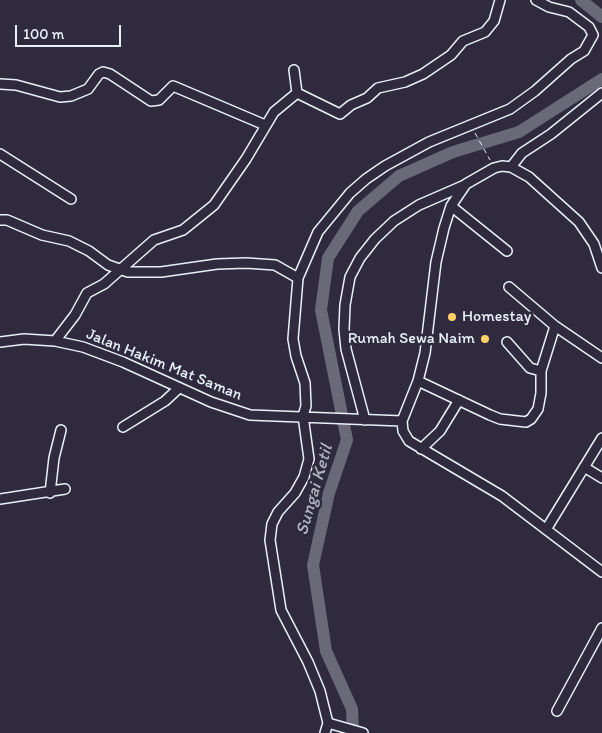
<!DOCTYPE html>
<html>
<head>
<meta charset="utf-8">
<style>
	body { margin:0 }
	#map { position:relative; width:602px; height:733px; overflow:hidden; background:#2f2a3d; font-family:Itim,sans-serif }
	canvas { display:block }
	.scale { position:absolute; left:15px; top:25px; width:106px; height:22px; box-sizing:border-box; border:2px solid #e8f1f8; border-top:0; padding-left:6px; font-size:15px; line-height:18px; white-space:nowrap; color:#e8f1f8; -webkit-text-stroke:4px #2f2a3d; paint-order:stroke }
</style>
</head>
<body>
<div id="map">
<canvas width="602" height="733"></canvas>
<div class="scale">100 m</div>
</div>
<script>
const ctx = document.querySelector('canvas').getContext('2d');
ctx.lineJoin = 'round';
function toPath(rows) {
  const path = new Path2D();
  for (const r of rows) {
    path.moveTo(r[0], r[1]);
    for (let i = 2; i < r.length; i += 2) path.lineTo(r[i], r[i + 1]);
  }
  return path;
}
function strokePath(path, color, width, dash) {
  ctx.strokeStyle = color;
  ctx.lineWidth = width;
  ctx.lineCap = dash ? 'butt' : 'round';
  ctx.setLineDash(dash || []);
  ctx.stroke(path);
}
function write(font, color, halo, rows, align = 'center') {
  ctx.font = font + ' Itim,sans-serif';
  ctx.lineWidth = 5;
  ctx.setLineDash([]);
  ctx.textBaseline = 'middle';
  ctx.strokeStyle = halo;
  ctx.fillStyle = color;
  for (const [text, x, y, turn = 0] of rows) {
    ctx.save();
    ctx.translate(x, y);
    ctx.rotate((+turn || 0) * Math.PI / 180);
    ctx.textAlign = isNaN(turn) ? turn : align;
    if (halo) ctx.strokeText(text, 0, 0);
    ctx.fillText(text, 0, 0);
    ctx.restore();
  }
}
strokePath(toPath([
	[581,0,602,17],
	[353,733,352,709,326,651,313,565,329,493,347,440,321,310,328,258,358,211,399,176,453,152,519,132,602,79]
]), '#696978', 12);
const minor = toPath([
	[0,84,16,85,60,97,71,96,88,89,99,74,103,72,110,74,151,101,159,100,173,86,265,125],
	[297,93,340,114,351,105,367,98,378,88,405,82,423,74,451,55,463,41,485,32,494,21,500,0],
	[0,154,71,199],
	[511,167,522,153,551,134,602,93],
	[451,206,507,251],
	[0,220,7,220,42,235,69,241,89,251,108,265,128,272,161,272,217,264,246,263,275,265,298,278],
	[602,268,594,244,579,222,529,177,511,167,502,166,494,168,466,184,451,206,444,228,436,262,425,353,418,381,402,421,403,431,409,441,502,496,602,572],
	[509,287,555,326,602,358],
	[55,341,75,315,87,293,104,284,154,240,183,230,214,205,246,159,274,112,297,93,294,70],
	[0,342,24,339,55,341,83,347,123,362,211,402,250,415,402,421],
	[507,342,530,368,541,371],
	[418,381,490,415,500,419,526,422,531,419,538,409,541,393,541,371,555,326],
	[365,420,346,349,344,329,345,305,350,277,360,258,375,239,394,221,419,205,465,185],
	[123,427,165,401,179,388],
	[421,449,440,431,459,400],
	[584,467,602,478],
	[50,493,54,458,61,430],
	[0,499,65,489],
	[547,528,602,438],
	[557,711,602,628],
	[328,723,363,733],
	[325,733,328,723,320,691,308,662,281,610,270,540,272,524,278,512,295,493,304,477,309,459,303,416,306,406,305,383,296,356,293,339,298,278,318,232,350,193,366,179,385,166,429,142,510,109,535,91,571,59,584,51,593,35,589,27,569,12,549,7,536,0]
]);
strokePath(minor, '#e8f1f8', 12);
strokePath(toPath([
	[475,133,490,160]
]), '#e8f1f8', 1, [5, 4]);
strokePath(minor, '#2f2a3d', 9);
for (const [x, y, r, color] of [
	[452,317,5,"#ffd166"],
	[485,339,5,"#ffd166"]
]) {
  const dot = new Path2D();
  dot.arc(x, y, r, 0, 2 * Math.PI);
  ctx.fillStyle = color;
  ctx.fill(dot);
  strokePath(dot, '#2f2a3d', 2);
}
write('16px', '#e8f1f8', '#2f2a3d', [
	["Homestay",462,317],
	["Rumah Sewa Naim",475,339,"right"]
], 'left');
write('16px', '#e8f1f8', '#2f2a3d', [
	["Jalan Hakim Mat Saman",164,365,22]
]);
write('italic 18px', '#afb4be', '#2f2a3d', [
	["Sungai Ketil",315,490,-74]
]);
</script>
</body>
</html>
